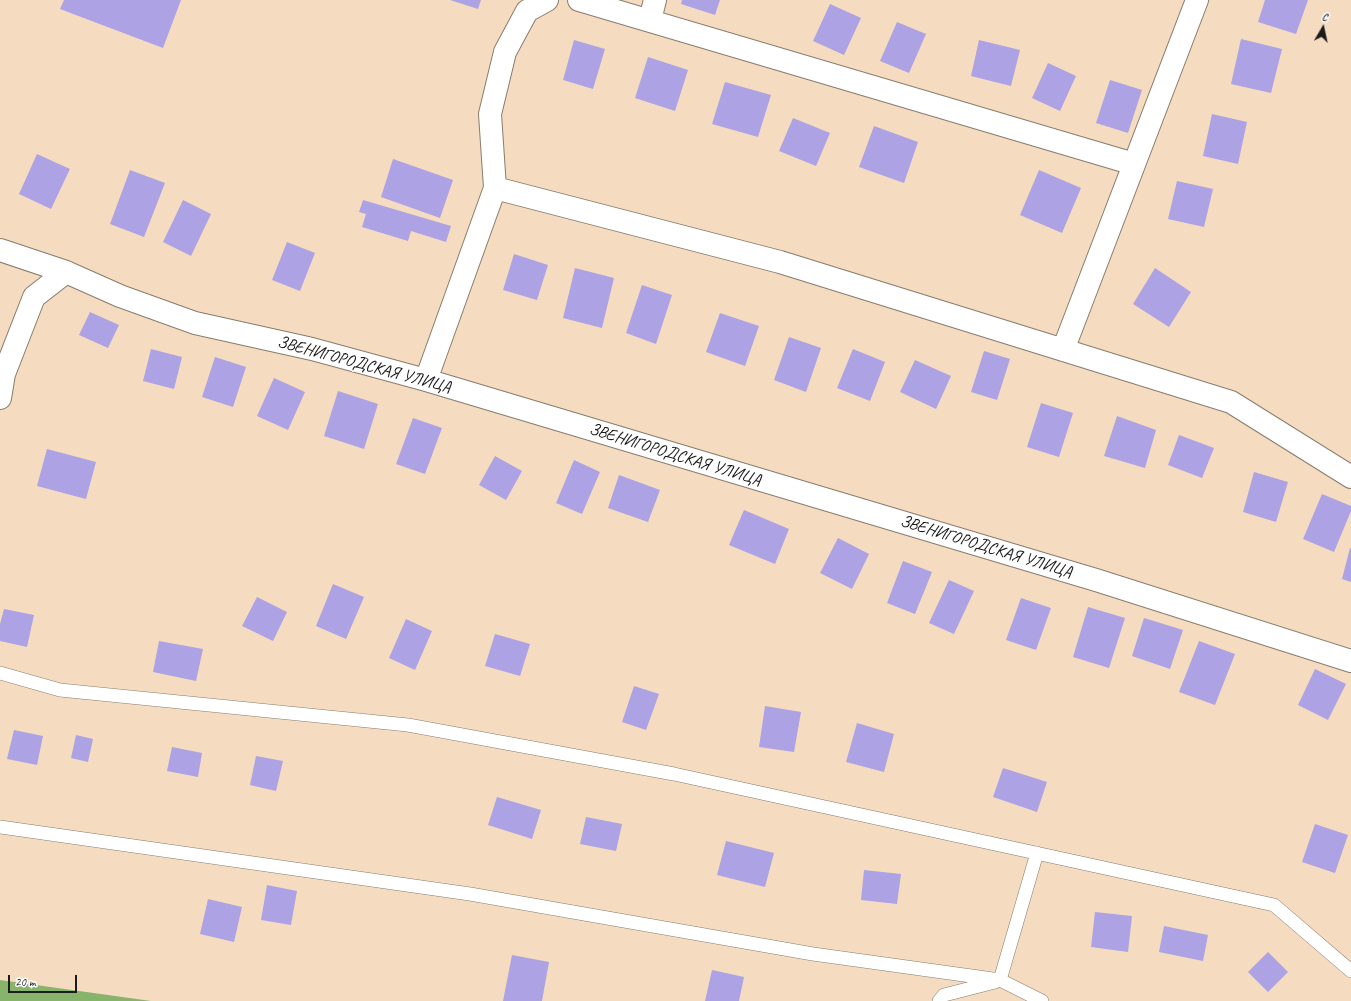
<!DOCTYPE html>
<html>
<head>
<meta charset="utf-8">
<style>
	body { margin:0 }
	#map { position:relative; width:1351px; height:1001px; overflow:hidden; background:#f5dcc0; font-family:Caveat,sans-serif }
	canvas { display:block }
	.north { position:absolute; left:1303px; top:8px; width:40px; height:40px; -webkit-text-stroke:3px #fff; paint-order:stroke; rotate:9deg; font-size:11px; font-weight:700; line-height:16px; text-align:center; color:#1c1c1c }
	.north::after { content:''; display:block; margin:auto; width:14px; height:18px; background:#1c1c1c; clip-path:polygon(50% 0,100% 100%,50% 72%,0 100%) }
	.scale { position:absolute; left:8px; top:975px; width:69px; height:18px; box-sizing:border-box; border:2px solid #1c1c1c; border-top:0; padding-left:5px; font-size:12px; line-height:14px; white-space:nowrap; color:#1c1c1c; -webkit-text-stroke:3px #fff; paint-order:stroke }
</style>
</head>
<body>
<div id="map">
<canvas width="1351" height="1001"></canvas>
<div class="north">С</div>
<div class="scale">20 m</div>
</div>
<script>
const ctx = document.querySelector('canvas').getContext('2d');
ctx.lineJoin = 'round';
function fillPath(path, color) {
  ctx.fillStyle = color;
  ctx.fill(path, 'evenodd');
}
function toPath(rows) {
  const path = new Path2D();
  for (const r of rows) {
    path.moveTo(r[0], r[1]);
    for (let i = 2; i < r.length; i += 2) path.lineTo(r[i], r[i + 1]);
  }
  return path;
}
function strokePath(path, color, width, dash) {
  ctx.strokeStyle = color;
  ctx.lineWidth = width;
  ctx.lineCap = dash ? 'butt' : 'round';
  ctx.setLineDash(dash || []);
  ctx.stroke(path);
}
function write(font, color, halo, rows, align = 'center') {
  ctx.font = font + ' Caveat,sans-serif';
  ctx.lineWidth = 3;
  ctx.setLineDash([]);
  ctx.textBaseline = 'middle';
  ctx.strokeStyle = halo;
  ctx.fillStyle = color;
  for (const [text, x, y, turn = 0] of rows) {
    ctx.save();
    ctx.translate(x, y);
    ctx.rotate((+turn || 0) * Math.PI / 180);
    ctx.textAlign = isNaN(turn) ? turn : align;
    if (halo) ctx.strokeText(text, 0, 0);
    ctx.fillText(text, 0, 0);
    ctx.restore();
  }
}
fillPath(toPath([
	[0,980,151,1001,0,1001]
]), '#87b36b');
fillPath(toPath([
	[64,0,181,0,163,48,60,9],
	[450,0,481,0,478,9],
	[682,0,720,0,715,15,681,4],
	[1265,0,1308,0,1296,34,1258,22],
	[830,4,861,18,844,55,813,41],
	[897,22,926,34,909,73,880,61],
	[1241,39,1282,49,1271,93,1231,84],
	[574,40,605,49,593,89,563,80],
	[979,40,1020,50,1011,86,971,76],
	[648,57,688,70,675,111,635,98],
	[1048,63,1076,76,1060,111,1032,98],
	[1110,80,1142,90,1128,133,1096,123],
	[725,82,771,95,758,137,712,124],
	[1212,114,1247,122,1238,164,1203,156],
	[793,118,830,133,816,166,779,151],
	[874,126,918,142,904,183,859,167],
	[37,154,70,169,51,209,19,194],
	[393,159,453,180,440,218,381,197],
	[130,170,165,183,144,237,110,224],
	[1039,170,1081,188,1062,233,1020,215],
	[1177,181,1213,189,1204,227,1168,219],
	[183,200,211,214,191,256,163,242],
	[363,200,451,226,446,242,411,231,408,241,362,227,366,214,359,212],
	[287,242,315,253,300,291,272,280],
	[514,254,548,265,537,300,503,290],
	[575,268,614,278,602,328,563,318],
	[1155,268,1191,292,1169,327,1133,304],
	[642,285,672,295,656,344,626,333],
	[90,312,119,325,108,348,79,335],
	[720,313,759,326,745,366,706,352],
	[789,337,821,348,806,392,774,380],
	[151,349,182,357,174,389,143,381],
	[853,349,885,362,870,401,837,388],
	[984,351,1010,359,997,400,971,392],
	[215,357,246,367,233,407,202,397],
	[915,360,951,376,936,409,900,392],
	[274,378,305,392,288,430,257,416],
	[338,391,378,404,364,449,324,436],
	[1041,403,1073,413,1059,457,1027,447],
	[1117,416,1156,430,1145,468,1104,456],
	[413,418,442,428,425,474,396,464],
	[1179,435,1214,448,1202,478,1168,465],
	[47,449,96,462,86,499,37,486],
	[495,456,522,471,506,500,479,485],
	[574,460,600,472,582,514,556,503],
	[1254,472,1288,482,1276,522,1243,512],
	[619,475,660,490,648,522,608,508],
	[1322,494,1351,506,1351,511,1334,552,1303,539],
	[744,510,789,529,775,564,729,545],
	[838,538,869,554,852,589,820,573],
	[1350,548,1351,548,1351,582,1342,579],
	[903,561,932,572,915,614,887,603],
	[949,580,974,591,954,634,929,623],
	[333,584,364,597,346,639,316,626],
	[257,597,287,612,273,641,242,626],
	[1021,598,1051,608,1036,650,1006,640],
	[1088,607,1125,618,1109,668,1073,657],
	[4,609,34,615,27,647,0,641,0,624],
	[1144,618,1183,630,1170,669,1132,656],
	[406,619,432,631,415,670,389,658],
	[495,634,530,644,520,676,485,666],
	[159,641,203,649,196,681,153,672],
	[1199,641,1235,654,1215,705,1179,692],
	[1315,669,1346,684,1328,720,1298,705],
	[634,686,659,694,646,730,622,722],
	[765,706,801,712,794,752,759,747],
	[857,723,894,734,884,772,846,762],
	[14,730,43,736,37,765,7,759],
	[76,735,93,739,88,762,71,758],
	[172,747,202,753,198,777,167,771],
	[256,756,283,761,276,791,250,785],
	[1003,768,1047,782,1037,812,993,797],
	[497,797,541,810,532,839,488,825],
	[586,817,622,824,616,851,580,844],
	[1315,824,1348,835,1335,873,1302,862],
	[726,841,774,853,765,887,717,875],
	[864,870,901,874,897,904,861,900],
	[267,885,297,891,291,925,261,920],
	[208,899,242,907,234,942,200,934],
	[1095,912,1132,916,1128,952,1091,947],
	[1164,926,1208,935,1203,961,1159,952],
	[1268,952,1288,972,1268,992,1248,972],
	[512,955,549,962,542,1001,503,1001],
	[712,970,744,977,739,1001,705,1001]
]), '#aca2e4');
const service = toPath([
	[0,673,60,690,408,725,674,774,1274,905,1351,971],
	[0,827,470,894,813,954,1000,980,1042,1001],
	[1000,980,1037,853],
	[939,1001,944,995,995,982]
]);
const minor = toPath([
	[579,0,1134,164],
	[650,20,655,0],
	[495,188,780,262,1231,402,1351,477],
	[0,250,66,272,120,296,195,323,312,349,426,380,1096,580,1351,661],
	[1063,350,1197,0],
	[426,380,495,188,490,114,505,52,527,11,547,0],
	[0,398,4,374,34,297,66,272]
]);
strokePath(service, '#887c6e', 14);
strokePath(minor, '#887c6e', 24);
strokePath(service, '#fff', 13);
strokePath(minor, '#fff', 22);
write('17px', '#1c1c1c', '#fff', [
	["ЗВЕНИГОРОДСКАЯ УЛИЦА",364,365,15],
	["ЗВЕНИГОРОДСКАЯ УЛИЦА",675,455,17],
	["ЗВЕНИГОРОДСКАЯ УЛИЦА",986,547,17]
]);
</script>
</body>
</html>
